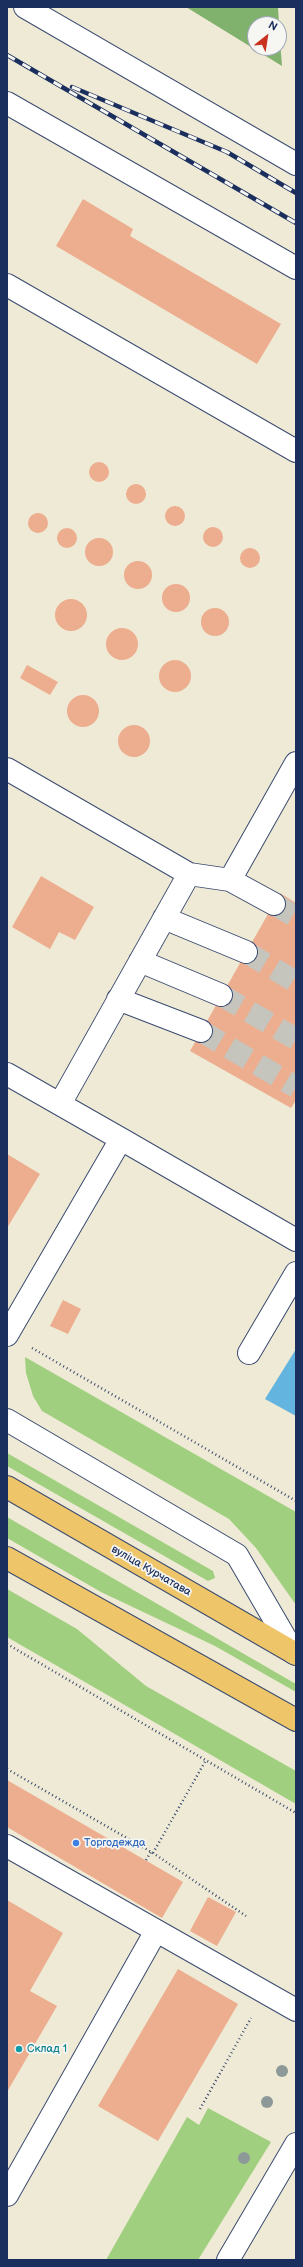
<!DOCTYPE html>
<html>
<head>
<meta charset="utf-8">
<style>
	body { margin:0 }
	#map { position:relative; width:303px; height:2267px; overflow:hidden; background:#efead5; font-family:"Balsamiq Sans",sans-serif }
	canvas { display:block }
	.frame { position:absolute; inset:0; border:8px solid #1b2f5e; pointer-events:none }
	.north { position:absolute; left:247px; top:16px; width:40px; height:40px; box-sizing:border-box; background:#f6f6f2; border:1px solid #9ea6b7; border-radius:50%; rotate:30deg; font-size:11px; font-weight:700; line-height:16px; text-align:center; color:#1b2f5e }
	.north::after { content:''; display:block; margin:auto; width:14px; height:18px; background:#c8321e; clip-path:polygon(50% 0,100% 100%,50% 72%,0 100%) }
</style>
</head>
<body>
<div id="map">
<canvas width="303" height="2267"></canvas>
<div class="frame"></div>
<div class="north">N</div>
</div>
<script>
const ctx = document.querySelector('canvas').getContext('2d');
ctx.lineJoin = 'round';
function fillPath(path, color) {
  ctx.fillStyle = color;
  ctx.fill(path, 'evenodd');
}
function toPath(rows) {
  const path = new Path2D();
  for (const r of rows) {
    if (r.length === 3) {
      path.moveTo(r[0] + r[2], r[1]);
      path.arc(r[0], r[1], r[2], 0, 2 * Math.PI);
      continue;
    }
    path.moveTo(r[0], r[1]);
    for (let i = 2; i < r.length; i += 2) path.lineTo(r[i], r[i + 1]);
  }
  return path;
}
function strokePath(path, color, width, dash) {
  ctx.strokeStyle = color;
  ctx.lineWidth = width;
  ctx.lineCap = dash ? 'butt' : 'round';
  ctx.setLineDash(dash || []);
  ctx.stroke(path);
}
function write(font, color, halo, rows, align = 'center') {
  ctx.font = font + ' "Balsamiq Sans",sans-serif';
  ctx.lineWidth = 3.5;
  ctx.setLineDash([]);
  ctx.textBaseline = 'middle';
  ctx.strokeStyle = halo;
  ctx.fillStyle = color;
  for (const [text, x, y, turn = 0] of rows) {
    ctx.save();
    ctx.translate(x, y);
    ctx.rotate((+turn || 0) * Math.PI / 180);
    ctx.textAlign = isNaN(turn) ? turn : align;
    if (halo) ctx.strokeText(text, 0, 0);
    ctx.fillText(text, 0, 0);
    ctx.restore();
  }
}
fillPath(toPath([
	[25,1357,296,1512,296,1605,256,1548,229,1519,42,1411,33,1396,26,1373],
	[7,1453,213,1571,215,1578,208,1581,7,1466],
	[7,1517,296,1684,296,1692,215,1646,101,1592,7,1538],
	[7,1589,77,1629,146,1686,296,1771,296,1804,7,1637],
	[208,2108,271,2142,198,2260,106,2260,187,2117,199,2125]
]), '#a0d07f');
fillPath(toPath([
	[186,7,278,7,279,24,255,24,255,48,279,48,279,27,282,66]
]), '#80b26e');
fillPath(toPath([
	[296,1349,296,1416,265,1399]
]), '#63b4de');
fillPath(toPath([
	[83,199,133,229,130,236,281,324,257,364,56,246],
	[99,472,10],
	[136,494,10],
	[175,516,10],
	[38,523,10],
	[213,537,10],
	[67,538,10],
	[99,552,14],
	[250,558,10],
	[138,575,14],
	[176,598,14],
	[71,615,16],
	[215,622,14],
	[122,644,16],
	[175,676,16],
	[27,665,58,682,50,695,20,678],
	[83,711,16],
	[134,741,16],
	[41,876,94,907,75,940,59,932,50,949,12,927],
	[280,893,296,903,296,1100,291,1108,190,1051],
	[7,1154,40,1174,7,1228],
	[63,1300,81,1309,68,1334,50,1326],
	[7,1780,183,1882,162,1918,7,1827],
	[208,1897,236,1912,217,1946,190,1931],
	[7,1900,63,1933,30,1991,57,2006,7,2092],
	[178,1969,238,2004,158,2141,98,2106]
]), '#edad8f');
strokePath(toPath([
	[274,904,296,917],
	[246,952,296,982],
	[221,995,296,1039],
	[201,1031,296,1087]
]), '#c5c5bd', 22, [22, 11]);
const minor = toPath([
	[25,7,296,164],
	[7,103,296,268],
	[7,285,296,451],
	[7,769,189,874],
	[230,880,296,763],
	[164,918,246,952],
	[140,961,221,995],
	[118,999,201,1031],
	[7,1074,121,1139,7,1335],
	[60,1104,189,874,230,880,274,904],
	[121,1139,296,1240],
	[249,1353,296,1273],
	[7,1420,237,1555,294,1653],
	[7,1846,296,2010],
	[7,2195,156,1931],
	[228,2260,296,2144]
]);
const major = toPath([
	[7,1487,296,1654],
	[7,1558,296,1720]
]);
strokePath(minor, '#3b4b70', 24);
strokePath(major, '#3b4b70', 24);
strokePath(toPath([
	[32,1348,296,1501],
	[7,1644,296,1813],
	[7,1769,153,1853,246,1916],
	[153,1853,206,1760],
	[146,1860,151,1852],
	[200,2109,251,2018]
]), '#3b4b70', 2.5, [1, 3]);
strokePath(minor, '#fff', 22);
strokePath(major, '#eec569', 22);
const rail = toPath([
	[7,55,296,223],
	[72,87,227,152,296,193]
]);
strokePath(rail, '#1b2f5e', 4.5);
strokePath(rail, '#f6f6f2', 3, [9]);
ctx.fillStyle = '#8d9998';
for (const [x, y] of [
	[282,2071],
	[267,2102],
	[244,2158]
]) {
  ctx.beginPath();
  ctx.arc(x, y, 6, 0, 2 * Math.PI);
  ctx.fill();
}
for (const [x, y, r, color] of [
	[76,1843,4,"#3f7fe0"],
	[19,2049,4,"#0f9aa8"]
]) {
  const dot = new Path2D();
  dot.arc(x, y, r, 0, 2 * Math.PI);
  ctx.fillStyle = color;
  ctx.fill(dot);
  strokePath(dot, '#f6f6f2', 1.5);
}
write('11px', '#1b2f5e', '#f6f6f2', [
	["вуліца Курчатава",151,1571,30]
]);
write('11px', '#366cbe', '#f6f6f2', [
	["Торгодежда",84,1843]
], 'left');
write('11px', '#0d838f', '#f6f6f2', [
	["Склад 1",27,2049]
], 'left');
</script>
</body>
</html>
